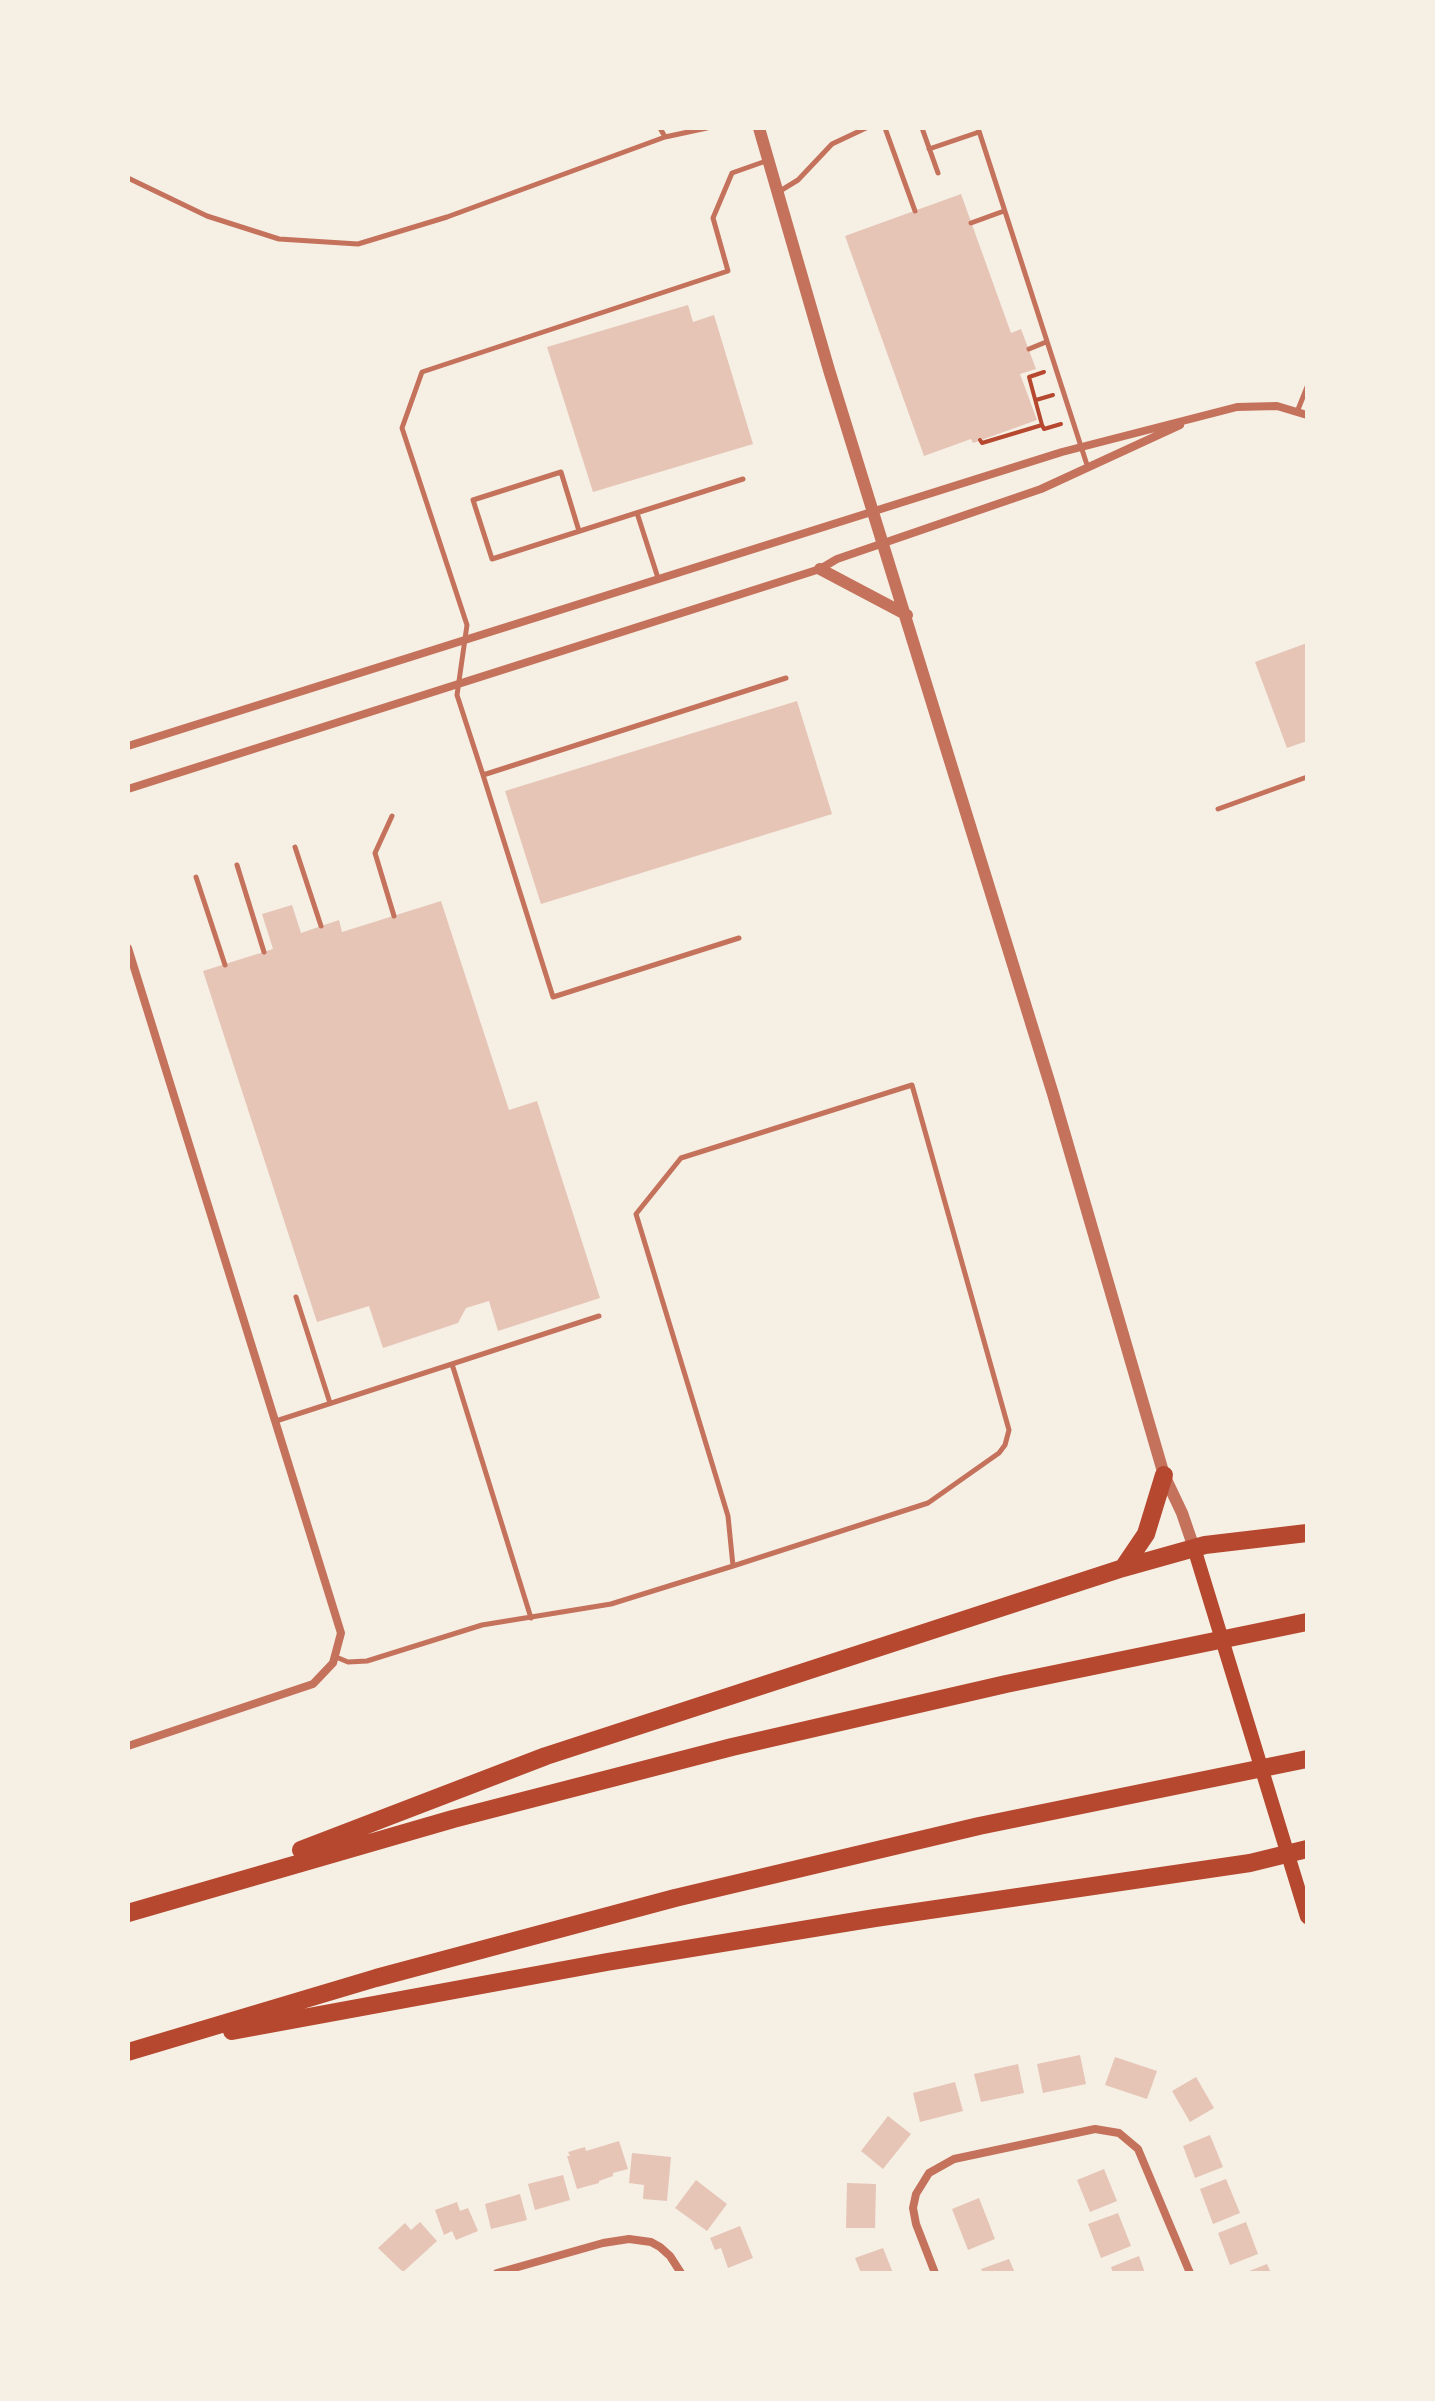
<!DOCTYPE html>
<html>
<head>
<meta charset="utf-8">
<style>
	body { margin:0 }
	#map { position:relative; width:1435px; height:2401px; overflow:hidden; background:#f6efe4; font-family:"Roboto Condensed",sans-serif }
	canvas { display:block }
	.frame { position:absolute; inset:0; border:130px solid #f6efe4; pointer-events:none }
</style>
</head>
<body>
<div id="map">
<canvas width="1435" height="2401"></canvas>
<div class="frame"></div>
</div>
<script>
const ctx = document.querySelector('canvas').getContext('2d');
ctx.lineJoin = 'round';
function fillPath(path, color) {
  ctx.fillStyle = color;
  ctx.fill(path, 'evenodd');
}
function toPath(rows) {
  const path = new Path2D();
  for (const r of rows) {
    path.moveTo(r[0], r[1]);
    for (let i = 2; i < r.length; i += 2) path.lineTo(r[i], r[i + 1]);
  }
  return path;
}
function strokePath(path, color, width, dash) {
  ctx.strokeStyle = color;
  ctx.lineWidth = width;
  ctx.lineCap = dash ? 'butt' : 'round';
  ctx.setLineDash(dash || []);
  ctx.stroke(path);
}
fillPath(toPath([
	[961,194,1011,333,1021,329,1036,369,1020,374,1037,420,973,443,971,439,924,456,845,236],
	[688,305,693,322,714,315,753,444,593,492,547,347],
	[1307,643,1307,741,1287,748,1255,662],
	[797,701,832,814,541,904,505,791],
	[441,901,509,1110,537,1101,600,1298,498,1331,489,1301,466,1308,458,1323,383,1348,369,1306,317,1322,203,971,273,949,262,914,292,905,301,933,339,920,342,932],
	[1080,2055,1086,2084,1043,2093,1037,2064],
	[1115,2057,1157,2071,1147,2099,1105,2085],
	[1018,2064,1024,2093,981,2102,974,2074],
	[1196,2077,1214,2108,1190,2122,1172,2091],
	[955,2082,963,2111,920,2122,913,2093],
	[888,2116,911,2134,883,2169,861,2151],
	[1210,2135,1223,2167,1195,2178,1183,2146],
	[619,2141,628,2169,613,2173,613,2176,599,2181,599,2183,577,2189,567,2156,570,2156,568,2152,585,2147,586,2151],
	[632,2153,671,2157,667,2201,643,2199,644,2185,629,2183],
	[1104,2169,1117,2201,1090,2212,1077,2180],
	[563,2175,570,2200,535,2210,528,2184],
	[1226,2179,1240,2213,1213,2224,1200,2189],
	[696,2180,727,2204,707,2231,675,2208],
	[847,2183,876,2184,875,2228,846,2228],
	[520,2194,527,2220,491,2229,485,2204],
	[979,2198,995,2239,968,2250,952,2209],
	[457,2202,460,2211,468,2208,478,2231,456,2240,452,2231,444,2235,435,2210],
	[1118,2213,1131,2246,1101,2258,1088,2224],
	[420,2222,437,2241,403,2272,378,2248,405,2223,411,2230],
	[1246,2222,1258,2254,1230,2265,1218,2233],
	[740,2226,753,2258,728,2268,721,2248,715,2250,710,2238],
	[883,2248,893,2273,861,2273,855,2258],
	[1139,2256,1145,2273,1113,2273,1111,2267],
	[1009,2259,1015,2273,983,2273,981,2269],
	[1267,2264,1271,2273,1244,2273]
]), '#e6c5b7');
strokePath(toPath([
	[1036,400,1053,395],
	[1042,425,1029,377,1044,372],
	[980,440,982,443,1042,425,1044,429,1061,424]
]), '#b5482f', 4);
strokePath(toPath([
	[660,128,665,137],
	[885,128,915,211],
	[922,128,938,173],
	[978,128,1088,468],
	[929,149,979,132],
	[766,161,732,173,713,218,728,271,422,372,402,428,467,625,457,695,483,775,786,678],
	[128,178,207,216,279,239,358,244,447,217,665,137,707,128],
	[780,191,798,180,832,144,866,128],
	[971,223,1004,211],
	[1029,349,1046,342],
	[1297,412,1307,387],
	[637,513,658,578],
	[579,531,561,472,473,500,492,559,743,479],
	[483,775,553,997,739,938],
	[1218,809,1307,777],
	[392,816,375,853,394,916],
	[295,847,321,926],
	[237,865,264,952],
	[196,877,225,965],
	[296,1297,330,1403],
	[452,1364,599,1316],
	[276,1421,452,1364,531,1618],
	[336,1657,348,1662,367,1661,482,1625,611,1604,733,1566,728,1516,636,1214,681,1158,912,1085,1009,1430,1005,1445,999,1453,928,1503,733,1566]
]), '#c5725c', 5);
strokePath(toPath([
	[128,746,1062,452,1237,407,1277,406,1307,415],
	[128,789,820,569,837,559,1041,489,1180,425],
	[128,948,341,1633,333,1663,313,1684,128,1746],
	[497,2273,603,2243,629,2239,651,2242,660,2247,670,2256,681,2273],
	[935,2273,916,2224,913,2208,916,2194,929,2173,954,2159,1095,2129,1119,2133,1138,2149,1190,2273]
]), '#c5725c', 8);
strokePath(toPath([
	[759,128,829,370,1053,1094,1164,1475,1182,1513,1194,1548],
	[820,569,907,615]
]), '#c5725c', 12);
strokePath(toPath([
	[1194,1548,1307,1917]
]), '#b5482f', 14);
strokePath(toPath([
	[1123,1568,1146,1534,1164,1475],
	[301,1850,546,1756,1123,1568,1205,1545,1307,1533],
	[128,1913,453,1819,732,1747,1006,1684,1307,1622],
	[232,2031,607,1962,875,1918,1250,1863,1307,1849],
	[128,2052,376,1978,675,1898,979,1826,1307,1759]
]), '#b5482f', 18);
</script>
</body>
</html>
